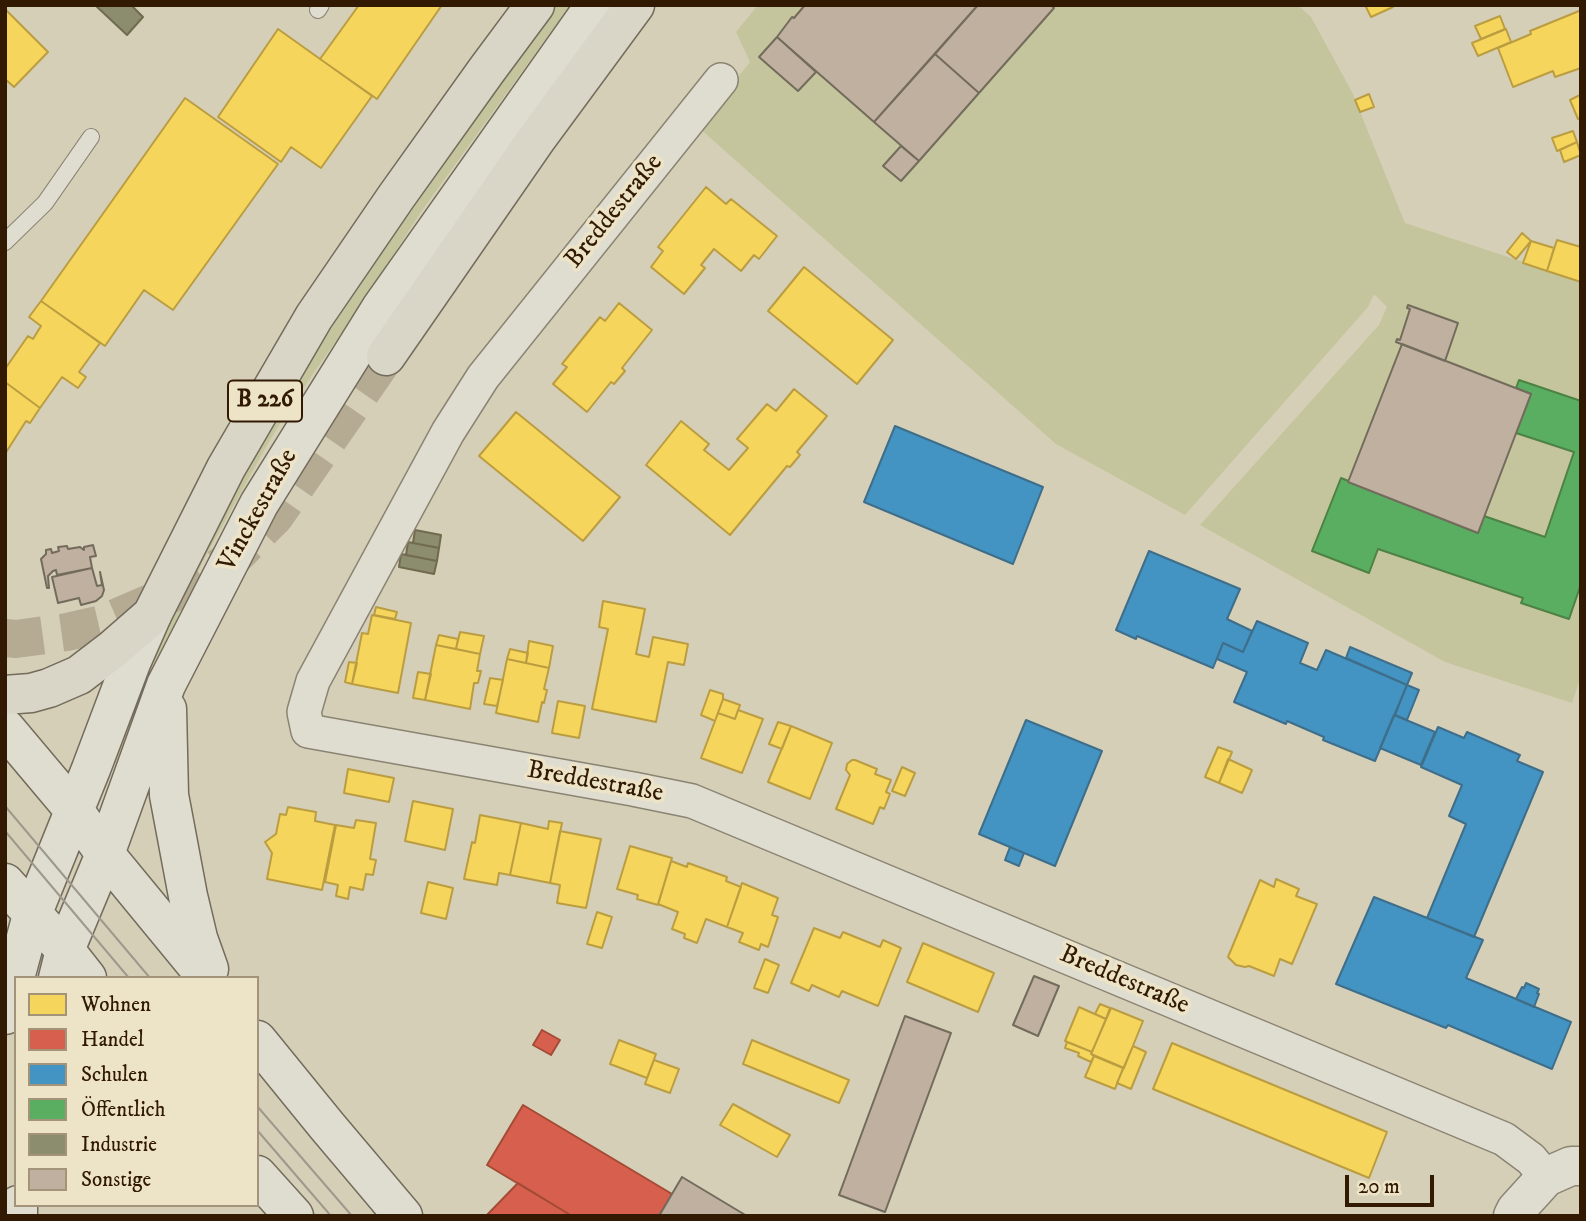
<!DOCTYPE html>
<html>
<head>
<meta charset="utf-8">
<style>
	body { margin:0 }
	#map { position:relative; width:1586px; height:1221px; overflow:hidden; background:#d6cfb7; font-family:"IM FELL DW Pica",serif }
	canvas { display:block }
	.frame { position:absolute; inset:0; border:7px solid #311902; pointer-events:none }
	.legend { position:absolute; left:14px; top:976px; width:245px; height:231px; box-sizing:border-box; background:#ede4c8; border:2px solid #a29379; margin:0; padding:9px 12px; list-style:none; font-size:21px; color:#311902 }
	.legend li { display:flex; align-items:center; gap:14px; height:35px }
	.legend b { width:35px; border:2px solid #a29379 }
	.scale { position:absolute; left:1345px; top:1175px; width:89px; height:32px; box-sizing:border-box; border:4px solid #311902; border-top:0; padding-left:9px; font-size:21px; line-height:24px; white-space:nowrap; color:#311902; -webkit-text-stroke:5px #ede4c8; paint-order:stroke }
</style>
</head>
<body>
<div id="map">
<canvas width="1586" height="1221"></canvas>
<div class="frame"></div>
<ul class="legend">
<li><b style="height:19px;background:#f6d55c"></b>Wohnen</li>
<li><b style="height:19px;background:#d6604d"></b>Handel</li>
<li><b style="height:19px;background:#4393c3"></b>Schulen</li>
<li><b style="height:19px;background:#5aae61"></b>Öffentlich</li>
<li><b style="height:19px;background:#8c8c6e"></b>Industrie</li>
<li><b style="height:19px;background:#bfb09f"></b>Sonstige</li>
</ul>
<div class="scale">20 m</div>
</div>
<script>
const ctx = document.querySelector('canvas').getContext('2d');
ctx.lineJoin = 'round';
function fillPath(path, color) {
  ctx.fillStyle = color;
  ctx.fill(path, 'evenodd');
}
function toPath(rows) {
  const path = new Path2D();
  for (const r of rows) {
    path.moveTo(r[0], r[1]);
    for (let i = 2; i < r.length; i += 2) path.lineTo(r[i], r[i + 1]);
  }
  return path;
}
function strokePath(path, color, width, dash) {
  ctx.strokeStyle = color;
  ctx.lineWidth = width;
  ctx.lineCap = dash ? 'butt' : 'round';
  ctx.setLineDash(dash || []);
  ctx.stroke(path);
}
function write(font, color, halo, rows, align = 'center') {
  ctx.font = font + ' "IM FELL DW Pica",serif';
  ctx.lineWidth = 7;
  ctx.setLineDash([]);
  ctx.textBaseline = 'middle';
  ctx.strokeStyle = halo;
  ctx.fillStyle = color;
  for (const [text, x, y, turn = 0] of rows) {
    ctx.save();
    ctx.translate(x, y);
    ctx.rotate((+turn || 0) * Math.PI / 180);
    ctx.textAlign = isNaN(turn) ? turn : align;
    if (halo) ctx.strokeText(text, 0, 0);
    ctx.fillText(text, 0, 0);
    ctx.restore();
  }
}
fillPath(toPath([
	[556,5,570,5,421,212,364,300,287,412,266,447,203,561,145,689,117,765,112,758,187,576,279,407,381,254],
	[758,5,1298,5,1311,17,1352,92,1405,223,1581,281,1581,676,1572,703,1445,662,1200,525,1379,325,1387,307,1374,294,1368,307,1185,515,1056,444,698,127,750,62,736,32]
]), '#c4c59c');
const homes = toPath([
	[359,5,442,5,377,99,320,59,359,5],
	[1365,5,1393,5,1393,7,1371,17,1365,5],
	[5,9,48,52,14,87,5,79,5,9],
	[1579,11,1581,13,1581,68,1555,77,1553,71,1513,87,1498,48,1531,34,1530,31,1579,11],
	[1500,16,1505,29,1481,39,1475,26,1500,16],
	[278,29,372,96,321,168,291,147,281,162,218,117,278,29],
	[1506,29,1511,42,1478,56,1472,43,1506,29],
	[1369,94,1374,107,1360,112,1355,100,1369,94],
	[1580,95,1581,118,1578,119,1570,100,1580,95],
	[185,98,278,164,173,310,144,290,105,346,41,301,185,98],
	[1573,131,1577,142,1557,151,1552,138,1573,131],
	[1577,142,1581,155,1564,162,1560,150,1577,142],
	[706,187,726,204,731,199,777,236,759,259,754,255,741,271,714,249,701,265,705,268,684,294,651,267,663,251,658,247,706,187],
	[1522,233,1531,241,1516,259,1507,252,1522,233],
	[1557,240,1581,247,1581,282,1547,271,1557,240],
	[1531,241,1554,248,1547,271,1523,263,1531,241],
	[804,267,893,340,857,384,768,311,804,267],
	[41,301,100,343,79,372,86,377,78,388,62,377,40,408,5,382,5,369,28,336,33,339,41,326,29,317,41,301],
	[619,303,652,330,622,368,625,371,620,377,614,384,611,382,587,412,553,384,567,367,562,364,600,317,605,321,619,303],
	[5,382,40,408,30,423,26,421,5,454,5,382],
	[794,389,827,416,797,452,800,455,790,467,787,466,730,535,646,465,681,421,709,444,704,450,729,470,748,448,737,439,767,404,776,411,794,389],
	[516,412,620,497,583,541,479,456,516,412],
	[603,601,645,609,636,654,649,657,653,637,688,644,684,665,668,662,656,722,592,709,608,629,599,627,603,601],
	[376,607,397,612,395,619,374,615,376,607],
	[372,615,411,623,398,693,352,684,362,633,368,634,372,615],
	[460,632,484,636,480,654,456,649,460,632],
	[439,635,458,639,456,649,436,645,439,635],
	[529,641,553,646,549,668,526,663,529,641],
	[436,645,480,654,477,671,481,671,478,683,474,683,470,709,425,700,436,645],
	[510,649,528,653,526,663,507,659,510,649],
	[507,659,549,668,544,689,547,690,544,703,542,702,538,722,496,713,507,659],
	[349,662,357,663,352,684,345,682,349,662],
	[418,672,431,674,425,700,413,698,418,672],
	[490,678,503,680,497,706,484,704,490,678],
	[710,690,723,694,723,699,715,721,701,715,710,690],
	[723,699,740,705,735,719,718,713,723,699],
	[558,701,585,706,579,738,552,733,558,701],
	[738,710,763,719,742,773,701,758,718,713,735,719,738,710],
	[778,722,791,726,782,749,769,744,778,722],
	[791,726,832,743,810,799,768,782,791,726],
	[1218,747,1232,752,1219,783,1205,777,1218,747],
	[1228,759,1252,770,1242,793,1219,783,1228,759],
	[852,760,855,760,877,769,875,774,891,780,886,792,890,794,884,809,880,807,873,824,836,809,850,775,846,770,847,764,852,760],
	[902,767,915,773,905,796,892,791,902,767],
	[348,769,394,778,389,802,344,793,348,769],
	[413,801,453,809,445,850,405,841,413,801],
	[288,807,316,812,315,821,335,825,322,890,267,879,272,853,265,842,276,834,280,814,286,815,288,807],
	[480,815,521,823,510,875,499,873,497,885,464,879,472,842,475,843,480,815],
	[356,820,376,823,370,859,376,860,373,875,366,874,363,890,350,887,348,899,336,896,338,885,325,882,336,825,354,828,356,820],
	[549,821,562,823,550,883,510,875,521,823,548,829,549,821],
	[560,831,601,839,586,908,557,903,560,885,550,883,560,831],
	[630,846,672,858,658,905,637,899,638,895,617,889,630,846],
	[671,861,687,867,688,863,727,877,726,881,741,887,727,927,706,919,697,943,684,938,685,934,672,929,678,912,658,904,671,861],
	[1276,879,1299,889,1296,896,1317,904,1292,964,1280,959,1274,976,1249,966,1245,967,1236,965,1228,957,1260,880,1274,887,1276,879],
	[428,882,453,888,446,919,421,913,428,882],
	[742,883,778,898,772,915,778,917,768,947,761,944,759,950,739,942,743,933,727,927,742,883],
	[597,912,612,917,602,948,587,944,597,912],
	[814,928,840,938,843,932,880,947,883,940,901,948,878,1006,842,991,839,997,812,985,809,991,791,983,814,928],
	[923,943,994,973,978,1012,907,982,923,943],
	[765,959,779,965,768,993,754,988,765,959],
	[1100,1004,1110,1008,1106,1019,1095,1014,1100,1004],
	[1079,1007,1106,1019,1092,1052,1065,1041,1079,1007],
	[1111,1008,1143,1021,1124,1068,1091,1054,1111,1008],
	[619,1040,656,1054,647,1078,610,1064,619,1040],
	[752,1040,849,1080,839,1103,743,1064,752,1040],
	[1067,1042,1092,1052,1091,1054,1094,1056,1091,1062,1078,1056,1079,1053,1065,1048,1067,1042],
	[1172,1043,1387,1132,1369,1178,1153,1089,1172,1043],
	[1133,1046,1146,1052,1131,1089,1117,1083,1133,1046],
	[1094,1056,1123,1068,1115,1089,1085,1077,1094,1056],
	[654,1060,679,1069,670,1093,645,1084,654,1060],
	[733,1104,790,1135,777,1157,720,1125,733,1104]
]);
fillPath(homes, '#f6d55c');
strokePath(homes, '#bb9d41', 2);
const shops = toPath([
	[542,1030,560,1040,551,1055,533,1045,542,1030],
	[523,1105,672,1194,659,1216,572,1216,487,1165,523,1105],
	[518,1183,572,1216,486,1216,518,1183]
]);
fillPath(shops, '#d6604d');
strokePath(shops, '#a44b36', 2);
const schools = toPath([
	[895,426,1043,487,1013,564,864,502,895,426],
	[1149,551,1240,589,1227,619,1252,631,1243,652,1223,643,1213,668,1137,636,1136,639,1116,630,1149,551],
	[1257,621,1308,643,1300,663,1317,670,1326,650,1407,685,1375,761,1323,740,1324,737,1287,721,1286,724,1234,702,1247,672,1217,659,1223,643,1243,652,1257,621],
	[1350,647,1412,673,1407,685,1346,658,1350,647],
	[1407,685,1419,690,1407,720,1395,715,1407,685],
	[1394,715,1435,732,1421,765,1380,748,1394,715],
	[1026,720,1102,751,1055,866,979,834,1026,720],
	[1438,727,1464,738,1467,732,1520,755,1517,761,1543,772,1474,937,1427,918,1466,824,1449,816,1462,785,1421,767,1438,727],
	[1010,847,1024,853,1019,866,1005,860,1010,847],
	[1374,897,1483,940,1466,978,1571,1022,1552,1069,1448,1025,1446,1028,1336,984,1374,897],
	[1526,983,1539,989,1537,993,1539,994,1534,1007,1516,999,1522,987,1524,988,1526,983]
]);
fillPath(schools, '#4393c3');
strokePath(schools, '#3e6e89', 2);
const public = toPath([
	[1519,380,1581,401,1581,584,1569,619,1521,603,1523,598,1378,549,1369,573,1312,551,1341,478,1478,533,1484,516,1545,537,1574,452,1516,433,1531,394,1516,388,1519,380]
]);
fillPath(public, '#5aae61');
strokePath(public, '#4e8144', 2);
const industry = toPath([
	[95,5,131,5,143,17,127,35,95,5],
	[415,530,441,535,439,548,413,543,415,530],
	[408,542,439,548,437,561,406,555,408,542],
	[401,554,437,561,434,574,399,567,401,554]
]);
fillPath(industry, '#8c8c6e');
strokePath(industry, '#716a4e', 2);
const building = toPath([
	[805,5,978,5,874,122,777,37,792,17,794,18,805,5],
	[978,5,1051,5,1054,8,979,93,935,54,978,5],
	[777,37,816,72,798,91,759,57,777,37],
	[935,54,979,93,919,161,874,122,935,54],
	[901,146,919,161,901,181,883,166,901,146],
	[1408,305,1458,323,1445,361,1396,342,1397,339,1400,340,1410,309,1407,308,1408,305],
	[1402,344,1531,394,1478,533,1348,482,1402,344],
	[93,545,96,556,90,557,92,568,57,575,56,570,53,571,48,576,49,588,47,588,41,559,46,554,46,550,51,549,52,553,59,551,58,547,67,546,68,549,80,547,84,550,84,547,93,545],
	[92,568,97,586,102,585,100,572,104,590,102,596,96,601,81,605,79,598,58,603,52,577,92,568],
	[1034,976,1059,986,1038,1036,1013,1025,1034,976],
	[905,1016,951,1033,885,1212,839,1195,905,1016],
	[682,1177,747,1216,659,1216,682,1177]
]);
fillPath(building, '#bfb09f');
strokePath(building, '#736b5c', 2);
strokePath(toPath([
	[5,638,16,639,67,632,102,624,194,584,234,557,275,516,386,356]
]), '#b5ab93', 38, [38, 19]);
const service = toPath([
	[318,10,321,5],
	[5,242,45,203,91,137]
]);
const minor = toPath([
	[721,80,483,377,448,432,313,681,304,712,308,731,633,789,692,801,1504,1139,1531,1159,1546,1177]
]);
const tertiary = toPath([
	[1513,1216,1516,1210,1546,1177,1571,1166,1581,1166]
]);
const secondary = toPath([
	[167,709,169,795,188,896,198,938,209,969],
	[5,728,74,810,105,854,207,978],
	[5,883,65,950,87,978],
	[58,978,65,950,105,854,166,685,259,504,381,308,595,5],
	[5,1015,32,915,91,769,131,663,152,615],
	[257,1040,327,1126,403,1216],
	[257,1175,294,1216],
	[18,1216,18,1205]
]);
const primary = toPath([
	[386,356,537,138,635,5],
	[5,695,31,693,49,688,79,675,113,649,152,615,226,468,314,317,396,197,486,71,535,5]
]);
strokePath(service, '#8b8473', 18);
strokePath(minor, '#8b8473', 36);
strokePath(tertiary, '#8b8473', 41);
strokePath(secondary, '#736b5c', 41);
strokePath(primary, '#736b5c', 41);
strokePath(service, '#dfdcd0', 16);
strokePath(minor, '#dfdcd0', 33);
strokePath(tertiary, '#dfdcd0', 38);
strokePath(secondary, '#dfdcd0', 38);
strokePath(primary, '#d9d6c8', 38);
strokePath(toPath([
	[5,806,150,978],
	[5,831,129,978],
	[257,1106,352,1216],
	[257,1130,331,1216]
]), '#9f998d', 2);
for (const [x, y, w] of [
	[265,401,74]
]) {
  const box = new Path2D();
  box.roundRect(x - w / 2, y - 20.5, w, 41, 5);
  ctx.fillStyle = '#ede4c8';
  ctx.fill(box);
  strokePath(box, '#311902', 2);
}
write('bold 24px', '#311902', null, [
	["B 226",265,401]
]);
write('26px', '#311902', '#ede4c8', [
	["Breddestraße",615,212,-51],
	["Vinckestraße",259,511,-61],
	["Breddestraße",595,783,10],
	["Breddestraße",1124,981,23]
]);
</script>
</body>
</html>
